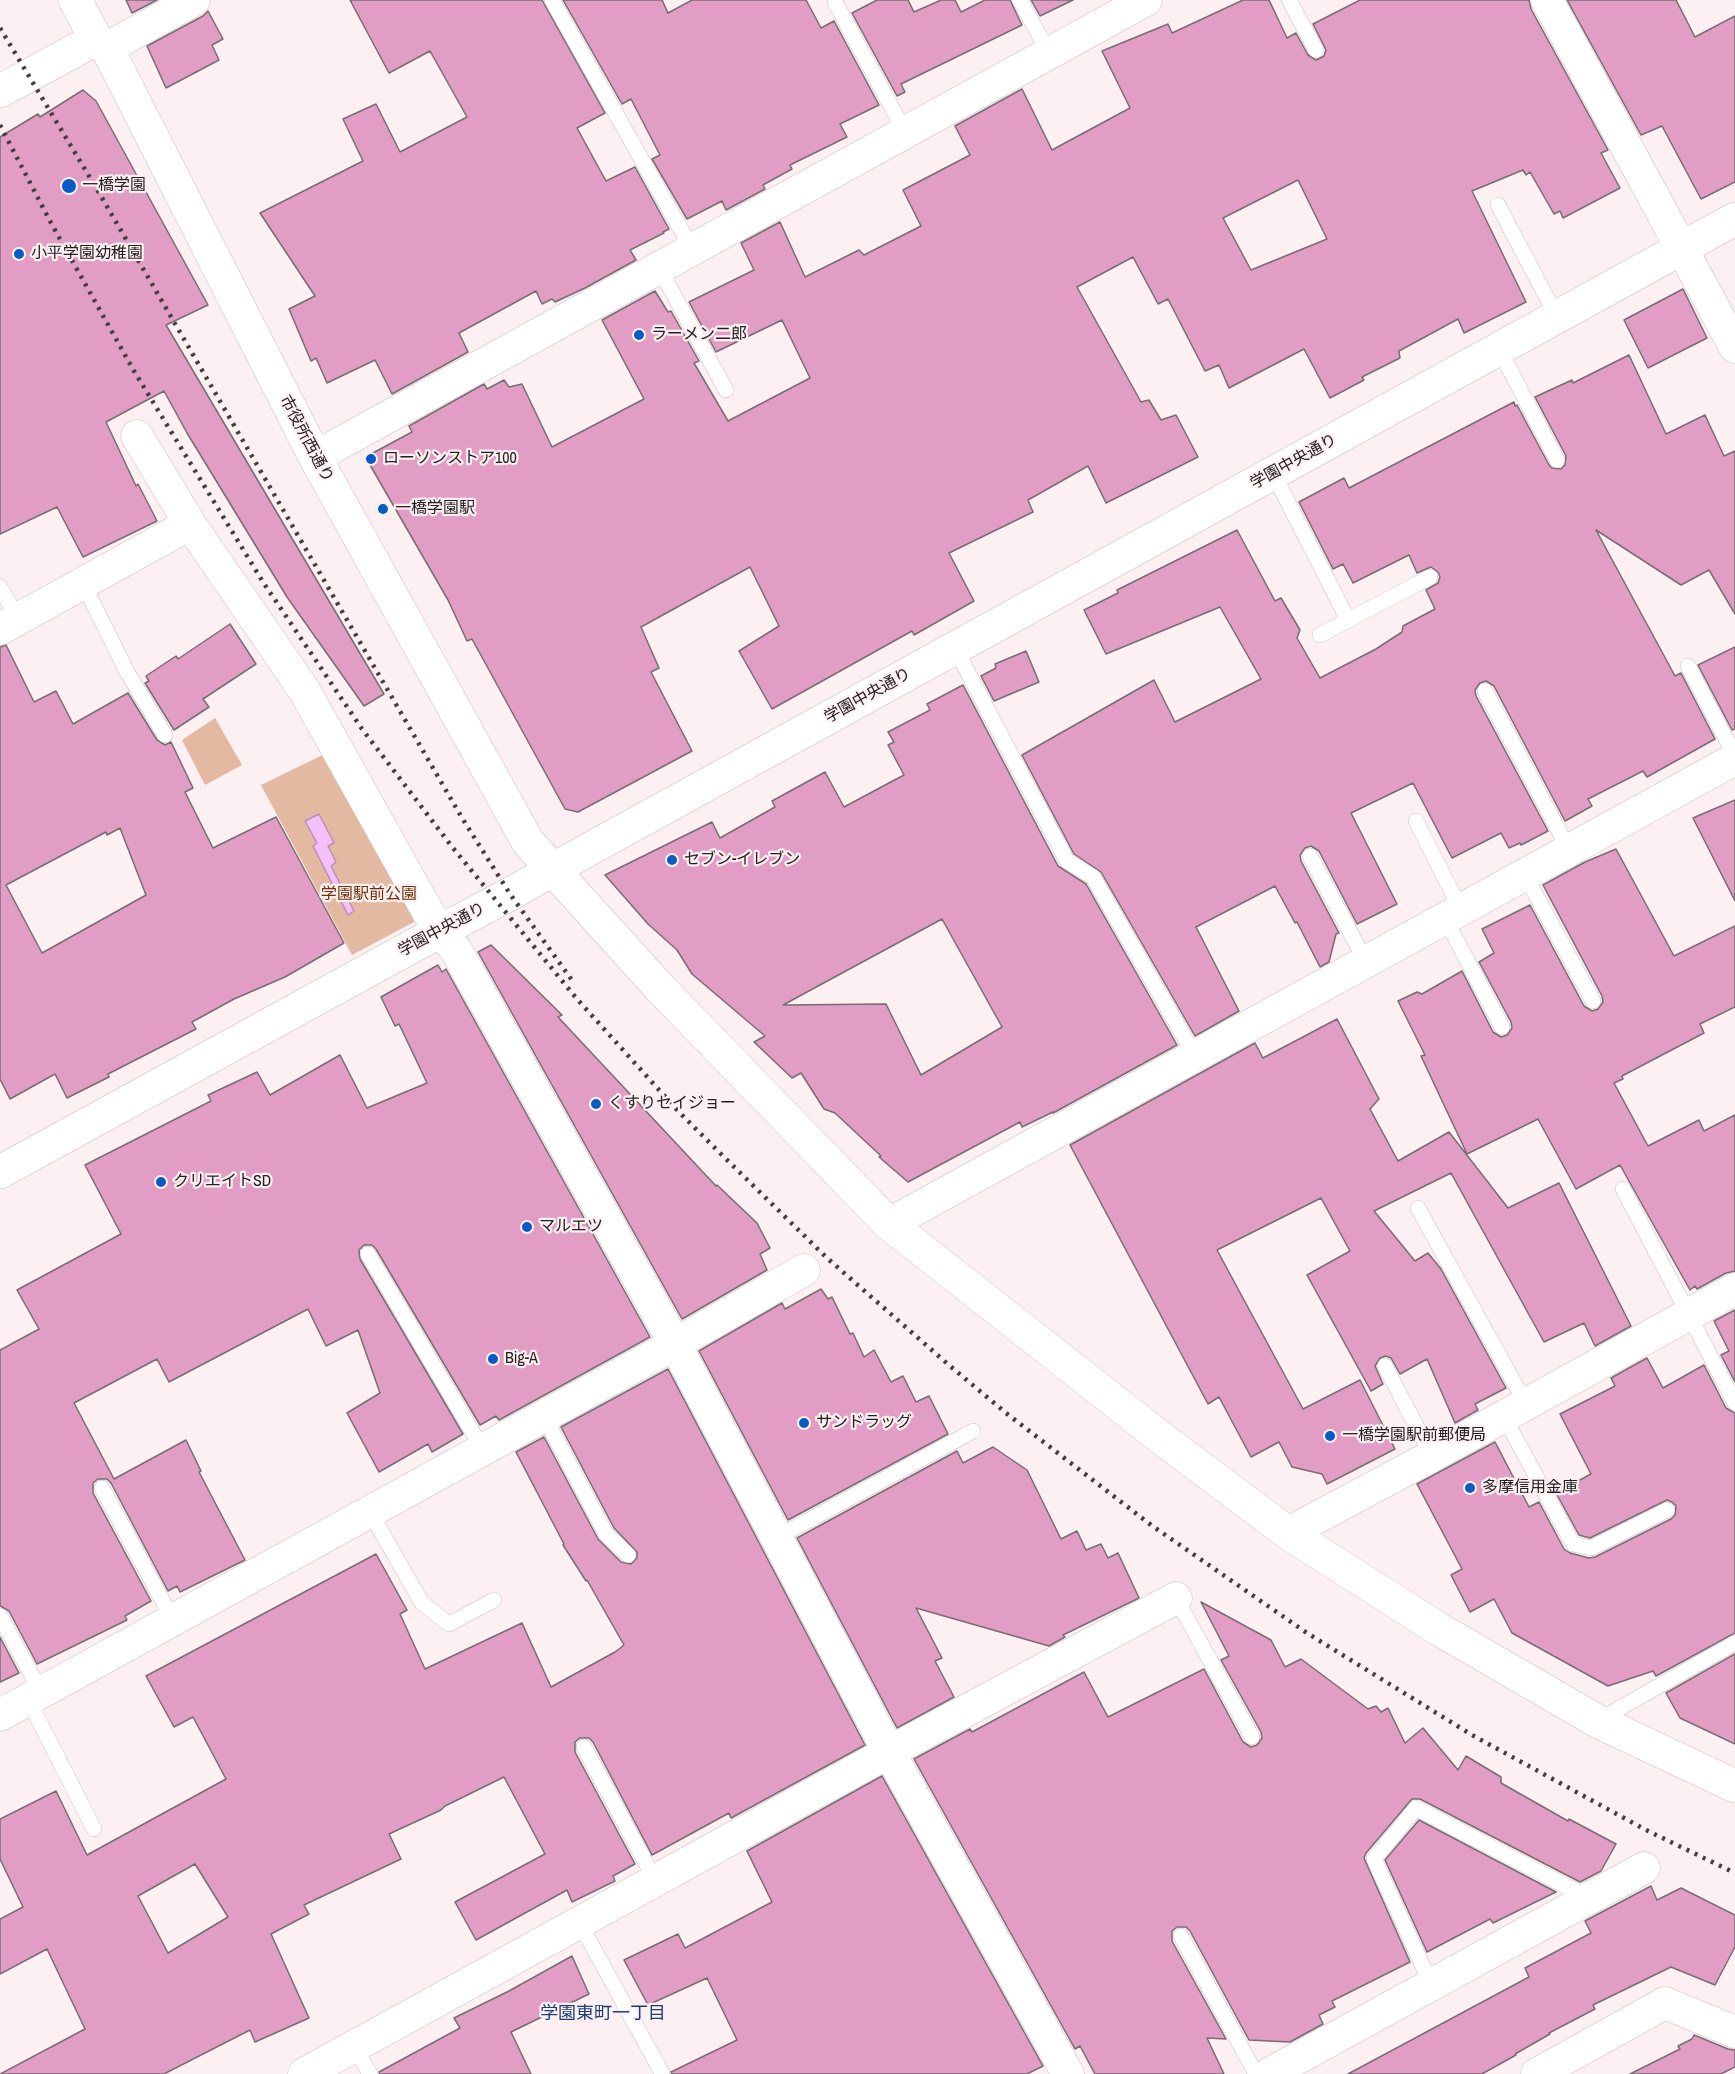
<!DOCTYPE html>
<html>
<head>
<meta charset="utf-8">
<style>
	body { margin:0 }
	canvas { display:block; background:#fdf0f2 }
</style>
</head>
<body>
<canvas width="1735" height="2074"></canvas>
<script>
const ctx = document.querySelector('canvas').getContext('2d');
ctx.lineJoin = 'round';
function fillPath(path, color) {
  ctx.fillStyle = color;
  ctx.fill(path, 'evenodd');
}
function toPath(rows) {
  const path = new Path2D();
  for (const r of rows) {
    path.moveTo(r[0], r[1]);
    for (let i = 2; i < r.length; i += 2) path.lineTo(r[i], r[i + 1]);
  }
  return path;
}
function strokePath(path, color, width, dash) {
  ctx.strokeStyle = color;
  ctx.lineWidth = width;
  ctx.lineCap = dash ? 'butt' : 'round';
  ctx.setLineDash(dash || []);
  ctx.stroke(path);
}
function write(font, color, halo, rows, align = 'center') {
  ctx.font = font + ' "Archivo Narrow","Noto Sans JP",sans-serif';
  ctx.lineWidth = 4.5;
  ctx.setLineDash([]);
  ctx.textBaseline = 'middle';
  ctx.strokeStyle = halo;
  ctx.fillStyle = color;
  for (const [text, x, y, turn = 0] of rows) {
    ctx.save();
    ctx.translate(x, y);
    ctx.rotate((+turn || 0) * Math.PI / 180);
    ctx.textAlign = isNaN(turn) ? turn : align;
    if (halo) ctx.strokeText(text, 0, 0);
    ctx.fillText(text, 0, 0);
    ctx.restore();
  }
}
fillPath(toPath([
	[215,718,242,765,205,785,182,740],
	[337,748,429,914,352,955,261,785]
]), '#e3b9a2');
const water = toPath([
	[319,814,334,843,328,846,336,862,331,866,354,911,348,915,313,846,317,843,305,821,319,814]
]);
fillPath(water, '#f4c0f9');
strokePath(water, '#b690b8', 1.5);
const building = toPath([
	[126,0,157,0,132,13,126,0],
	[350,0,542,0,605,113,577,128,606,181,635,167,669,229,663,232,664,233,630,250,636,260,585,288,555,302,552,299,542,304,536,291,459,333,468,352,392,394,375,360,327,383,316,358,311,361,289,309,315,296,260,213,363,161,343,119,376,104,400,152,467,117,430,51,389,73,350,0],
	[563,0,662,0,668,13,692,0,806,0,821,28,834,21,879,105,840,124,847,137,790,165,792,169,763,185,765,189,726,210,722,201,687,219,652,159,660,155,631,99,622,104,563,0],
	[877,0,908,0,914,12,941,0,955,0,961,12,985,0,1010,0,1022,25,901,84,905,92,897,96,852,13,877,0],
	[1031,0,1073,0,1040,16,1031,0],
	[1243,0,1269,0,1287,38,1296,33,1308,55,1316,60,1324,56,1326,50,1313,24,1360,0,1529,0,1531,9,1608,150,1601,153,1620,188,1563,218,1560,211,1554,214,1530,172,1526,175,1523,170,1472,191,1526,302,1464,333,1458,319,1399,351,1400,358,1362,377,1364,380,1330,398,1304,349,1229,388,1219,365,1205,371,1168,299,1158,304,1133,257,1077,287,1141,402,1149,400,1161,420,1176,415,1198,457,1106,503,1088,466,1028,500,1033,512,949,553,974,601,914,635,912,631,772,709,739,651,779,626,750,567,641,627,659,668,651,672,692,751,578,812,565,809,472,639,467,641,448,600,370,465,373,462,371,454,412,432,409,426,484,384,487,389,504,380,509,387,522,384,552,447,644,399,602,320,655,291,668,312,671,311,699,361,694,363,728,421,810,378,782,320,716,352,689,302,754,270,741,243,780,222,805,277,859,250,864,255,921,226,903,190,970,155,955,126,1022,89,1052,150,1130,108,1102,51,1168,24,1172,33,1243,0],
	[1298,180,1327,239,1251,270,1223,218,1298,180],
	[1567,0,1676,0,1695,37,1735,16,1735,182,1701,199,1662,126,1641,135,1567,0],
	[208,11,223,39,212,45,219,60,166,88,147,46,203,16,208,11],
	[83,90,96,101,208,305,166,325,384,694,364,706,287,597,187,433,164,391,106,422,136,486,138,484,157,521,83,557,57,507,0,534,0,137,38,114,40,117,83,90],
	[1683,289,1707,338,1648,368,1624,320,1683,289],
	[1629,355,1666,434,1705,415,1724,456,1735,451,1735,614,1709,570,1681,585,1596,530,1675,676,1681,673,1715,739,1647,777,1643,771,1588,799,1592,806,1565,821,1494,686,1486,681,1480,683,1475,690,1476,696,1548,831,1521,845,1520,843,1509,848,1501,833,1452,858,1413,783,1351,813,1397,904,1357,924,1319,851,1311,846,1305,848,1300,855,1301,861,1339,933,1336,934,1329,962,1320,967,1297,922,1295,923,1275,886,1196,927,1239,1011,1195,1036,1101,872,1074,854,1022,755,1154,680,1175,722,1261,679,1220,607,1106,654,1084,610,1118,593,1117,590,1237,530,1275,601,1281,598,1300,630,1297,638,1320,678,1376,649,1402,632,1403,626,1435,609,1426,590,1438,583,1440,577,1438,572,1431,567,1417,573,1409,555,1353,583,1343,564,1333,569,1299,502,1344,478,1349,488,1514,402,1515,406,1517,405,1549,465,1552,468,1561,469,1565,465,1566,456,1535,397,1572,380,1573,383,1629,355],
	[230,624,256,664,203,699,209,707,174,730,145,683,149,681,146,676,176,656,178,659,230,624],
	[6,645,34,702,56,691,73,724,128,693,157,740,165,745,171,742,193,788,185,792,213,848,276,817,344,943,285,977,234,999,192,1022,196,1029,108,1074,109,1077,67,1098,55,1074,10,1099,0,1079,0,647,6,645],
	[120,828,146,895,42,953,6,885,106,832,107,835,120,828],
	[1735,647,1735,729,1732,730,1698,665,1735,647],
	[1026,651,1039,682,994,701,981,676,996,668,995,664,1026,651],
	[963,685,1058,866,1086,884,1177,1045,1053,1113,1053,1112,1022,1127,1020,1122,908,1182,879,1157,881,1156,835,1113,824,1109,801,1073,792,1078,754,1042,765,1036,692,974,677,950,648,924,605,875,712,822,720,838,775,807,772,801,825,772,844,807,904,775,888,745,894,742,888,732,930,710,927,704,963,685],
	[942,919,1002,1027,921,1075,886,1004,783,1005,942,919],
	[1735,800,1735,901,1693,818,1735,800],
	[1616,849,1674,956,1735,926,1735,1007,1700,1024,1704,1033,1622,1076,1623,1079,1614,1083,1648,1146,1699,1120,1704,1131,1735,1115,1735,1271,1726,1273,1697,1289,1695,1286,1690,1290,1620,1165,1576,1189,1538,1119,1467,1154,1421,1056,1425,1055,1398,1001,1417,992,1422,994,1462,971,1493,1032,1501,1037,1507,1035,1512,1028,1511,1022,1479,962,1494,953,1482,929,1530,905,1584,1006,1592,1011,1598,1009,1603,1002,1602,996,1543,885,1585,862,1616,849],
	[491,945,562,1015,558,1017,716,1186,717,1185,757,1223,770,1248,760,1254,767,1270,682,1319,478,952,491,945],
	[438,965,442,972,446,969,650,1337,499,1420,496,1416,480,1425,376,1249,372,1245,364,1245,359,1250,360,1259,463,1434,432,1452,428,1444,379,1472,347,1413,380,1393,358,1330,326,1346,308,1309,169,1382,157,1359,74,1403,114,1479,186,1440,201,1471,199,1472,245,1560,180,1592,177,1586,168,1591,111,1483,107,1479,98,1479,93,1483,93,1493,151,1601,125,1616,127,1620,37,1664,9,1611,0,1606,0,1350,39,1329,17,1290,121,1234,85,1165,211,1101,208,1095,257,1072,270,1095,340,1055,367,1108,427,1083,399,1024,395,1026,381,997,438,965],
	[1337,1019,1379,1099,1370,1109,1398,1161,1449,1132,1508,1208,1559,1183,1631,1326,1595,1346,1584,1323,1544,1342,1451,1173,1374,1211,1415,1261,1428,1253,1441,1269,1506,1388,1475,1404,1478,1410,1455,1423,1427,1359,1400,1374,1391,1358,1386,1356,1380,1358,1375,1366,1383,1384,1371,1391,1307,1275,1350,1251,1321,1198,1217,1250,1303,1409,1360,1380,1395,1449,1327,1484,1322,1474,1292,1467,1279,1442,1251,1457,1219,1397,1208,1404,1070,1145,1255,1043,1263,1058,1337,1019],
	[821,1289,828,1299,832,1297,850,1334,853,1333,864,1357,874,1350,891,1382,903,1376,916,1402,929,1396,948,1434,788,1520,699,1351,782,1303,785,1309,821,1289],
	[1735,1310,1735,1382,1721,1355,1729,1351,1714,1321,1735,1310],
	[1647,1358,1663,1388,1704,1365,1726,1408,1735,1413,1735,1633,1656,1676,1653,1671,1608,1686,1512,1633,1494,1599,1470,1612,1451,1575,1462,1569,1417,1484,1495,1442,1529,1507,1539,1502,1564,1549,1570,1553,1589,1558,1595,1557,1671,1519,1675,1515,1676,1506,1672,1502,1667,1500,1590,1538,1579,1535,1556,1493,1591,1474,1560,1414,1615,1386,1611,1378,1647,1358],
	[668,1369,865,1745,731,1818,729,1813,652,1855,593,1742,589,1738,580,1738,575,1742,575,1752,635,1864,613,1876,615,1881,572,1902,567,1890,476,1940,455,1902,545,1854,504,1777,445,1806,441,1810,389,1834,401,1859,304,1905,309,1914,271,1934,309,2018,255,2042,250,2030,164,2074,0,2074,85,2029,47,1949,0,1974,0,1919,23,1907,0,1859,0,1819,56,1791,87,1855,226,1779,193,1717,174,1727,146,1676,376,1554,407,1610,400,1614,425,1669,522,1623,551,1687,615,1652,624,1645,587,1580,586,1581,563,1545,564,1544,516,1452,544,1437,598,1539,621,1562,631,1564,637,1558,637,1552,614,1528,561,1427,668,1369],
	[195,1864,228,1917,168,1953,138,1896,195,1864],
	[993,1447,1027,1470,1061,1539,1077,1531,1086,1550,1101,1544,1108,1558,1118,1553,1139,1598,1063,1635,1065,1637,1049,1646,916,1608,942,1658,935,1661,954,1697,897,1728,797,1538,957,1451,963,1463,993,1447],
	[1201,1602,1271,1640,1285,1667,1301,1659,1368,1709,1376,1706,1381,1712,1388,1708,1405,1743,1423,1728,1458,1770,1466,1756,1501,1777,1501,1783,1568,1821,1569,1819,1616,1844,1601,1871,1580,1882,1420,1799,1412,1799,1366,1853,1364,1858,1410,1962,1332,2001,1335,2007,1319,2015,1323,2024,1290,2042,1249,2040,1190,1931,1186,1927,1177,1927,1172,1931,1172,1941,1226,2039,1207,2038,1224,2074,1095,2074,1080,2046,1075,2049,914,1759,970,1729,972,1732,1084,1672,1108,1717,1204,1669,1243,1742,1251,1747,1257,1745,1262,1738,1261,1732,1221,1660,1229,1656,1201,1602],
	[0,1637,19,1673,0,1682,0,1637],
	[1735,1654,1735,1744,1680,1718,1666,1693,1735,1654],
	[882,1776,1043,2066,1027,2074,672,2074,671,2072,737,2040,707,1978,648,2005,624,1960,678,1934,685,1948,772,1902,747,1851,882,1776],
	[1419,1820,1556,1892,1493,1923,1490,1919,1427,1952,1385,1860,1419,1820],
	[1651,1886,1657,1900,1681,1888,1735,1915,1735,1947,1715,1985,1671,1967,1593,2005,1595,2009,1549,2033,1550,2034,1515,2054,1516,2055,1482,2074,1348,2074,1529,1977,1525,1968,1591,1933,1585,1921,1651,1886],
	[572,1956,589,1994,511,2032,531,2074,380,2074,379,2072,460,2028,454,2018,509,1991,572,1956],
	[1694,2035,1728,2049,1735,2050,1735,2067,1721,2074,1630,2074,1680,2049,1678,2046,1692,2039,1694,2035]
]);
fillPath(building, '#e19dc3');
strokePath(building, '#776d72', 1.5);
const service = toPath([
	[552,0,692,249],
	[1020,0,1049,53],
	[1289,0,1316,50],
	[835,2,905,132],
	[1498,205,1557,317],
	[659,268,726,390],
	[1499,349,1557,460],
	[1273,473,1348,620],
	[83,583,127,672,165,735],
	[0,587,18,619],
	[1320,635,1430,577],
	[955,648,1067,861,1093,877,1195,1056],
	[1688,666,1735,756],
	[1485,691,1569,850],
	[1416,821,1461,910],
	[1310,856,1366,962],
	[1525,875,1593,1001],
	[1445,918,1502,1027],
	[1623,1189,1735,1403],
	[1418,1208,1526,1404],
	[368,1254,483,1450],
	[1385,1366,1432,1456],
	[544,1416,606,1534,628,1555],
	[1504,1417,1573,1544,1591,1548,1667,1510],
	[102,1488,173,1620],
	[370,1512,422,1603,449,1624,494,1600],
	[776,1538,973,1431],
	[1176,1598,1252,1737],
	[0,1616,41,1692],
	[28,1699,94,1829],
	[1597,1721,1735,1643],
	[584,1747,655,1880],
	[579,1922,662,2073],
	[1181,1936,1256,2074],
	[1431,1984,1374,1859,1416,1808,1589,1898],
	[354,2046,370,2074]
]);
const minor = toPath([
	[1547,0,1735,347],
	[107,48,194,0],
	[137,436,190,524,304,690,429,914,440,931,456,950,675,1344,889,1752,1068,2074],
	[315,457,1146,0],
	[0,629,190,524],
	[889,1224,1735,759],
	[1288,1533,1432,1456,1735,1289],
	[0,1715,675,1344,804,1270],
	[304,2074,889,1752,1176,1598],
	[1269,2074,1644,1868],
	[1537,2074,1665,2003,1735,2032]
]);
const tertiary = toPath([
	[75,0,96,39,107,48,315,457,528,842,660,988,889,1224,1165,1441,1288,1533,1437,1628,1597,1721,1735,1786],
	[0,91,96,39],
	[0,1172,409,948,510,894,586,851,1735,219]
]);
strokePath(service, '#cbbfc1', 16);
strokePath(minor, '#cbbfc1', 33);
strokePath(tertiary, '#cbbfc1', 34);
strokePath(service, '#fff', 15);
strokePath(minor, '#fff', 32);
strokePath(tertiary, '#fff', 33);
strokePath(toPath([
	[0,28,98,191,462,818,510,894,574,983],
	[0,125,51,223,134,371,263,582,362,729,453,848,577,999,679,1112,721,1154,827,1258,950,1366,1006,1413,1151,1525,1307,1633,1472,1735,1646,1830,1735,1873]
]), '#443e3f', 4.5, [3, 6]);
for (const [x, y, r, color] of [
	[69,186,8,"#075bc4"],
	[19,254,6,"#075bc4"],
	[639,335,6,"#075bc4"],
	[371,459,6,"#075bc4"],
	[383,509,6,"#075bc4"],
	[672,860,6,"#075bc4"],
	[596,1104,6,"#075bc4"],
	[161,1182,6,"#075bc4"],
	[527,1227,6,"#075bc4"],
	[493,1359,6,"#075bc4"],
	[804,1423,6,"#075bc4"],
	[1330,1436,6,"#075bc4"],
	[1470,1488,6,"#075bc4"]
]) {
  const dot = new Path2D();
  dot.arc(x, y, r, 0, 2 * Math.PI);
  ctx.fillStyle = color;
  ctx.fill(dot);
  strokePath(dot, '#fdf0f2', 2);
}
write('16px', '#242020', '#fdf0f2', [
	["一橋学園",82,186],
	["小平学園幼稚園",31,254],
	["ラーメン二郎",651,335],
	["ローソンストア100",383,459],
	["一橋学園駅",395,509],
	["セブン-イレブン",684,860],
	["くすりセイジョー",608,1104],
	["クリエイトSD",173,1182],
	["マルエツ",539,1227],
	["Big-A",505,1359],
	["サンドラッグ",816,1423],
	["一橋学園駅前郵便局",1342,1436],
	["多摩信用金庫",1482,1488]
], 'left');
write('16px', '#242020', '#fdf0f2', [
	["市役所西通り",306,439,62],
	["学園中央通り",1294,462,-29],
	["学園中央通り",868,696,-29],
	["学園中央通り",442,930,-28]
]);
write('16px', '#6e3105', '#fdf0f2', [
	["学園駅前公園",369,895]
]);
write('18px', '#1a3e73', '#fdf0f2', [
	["学園東町一丁目",603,2014]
]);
</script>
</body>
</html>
